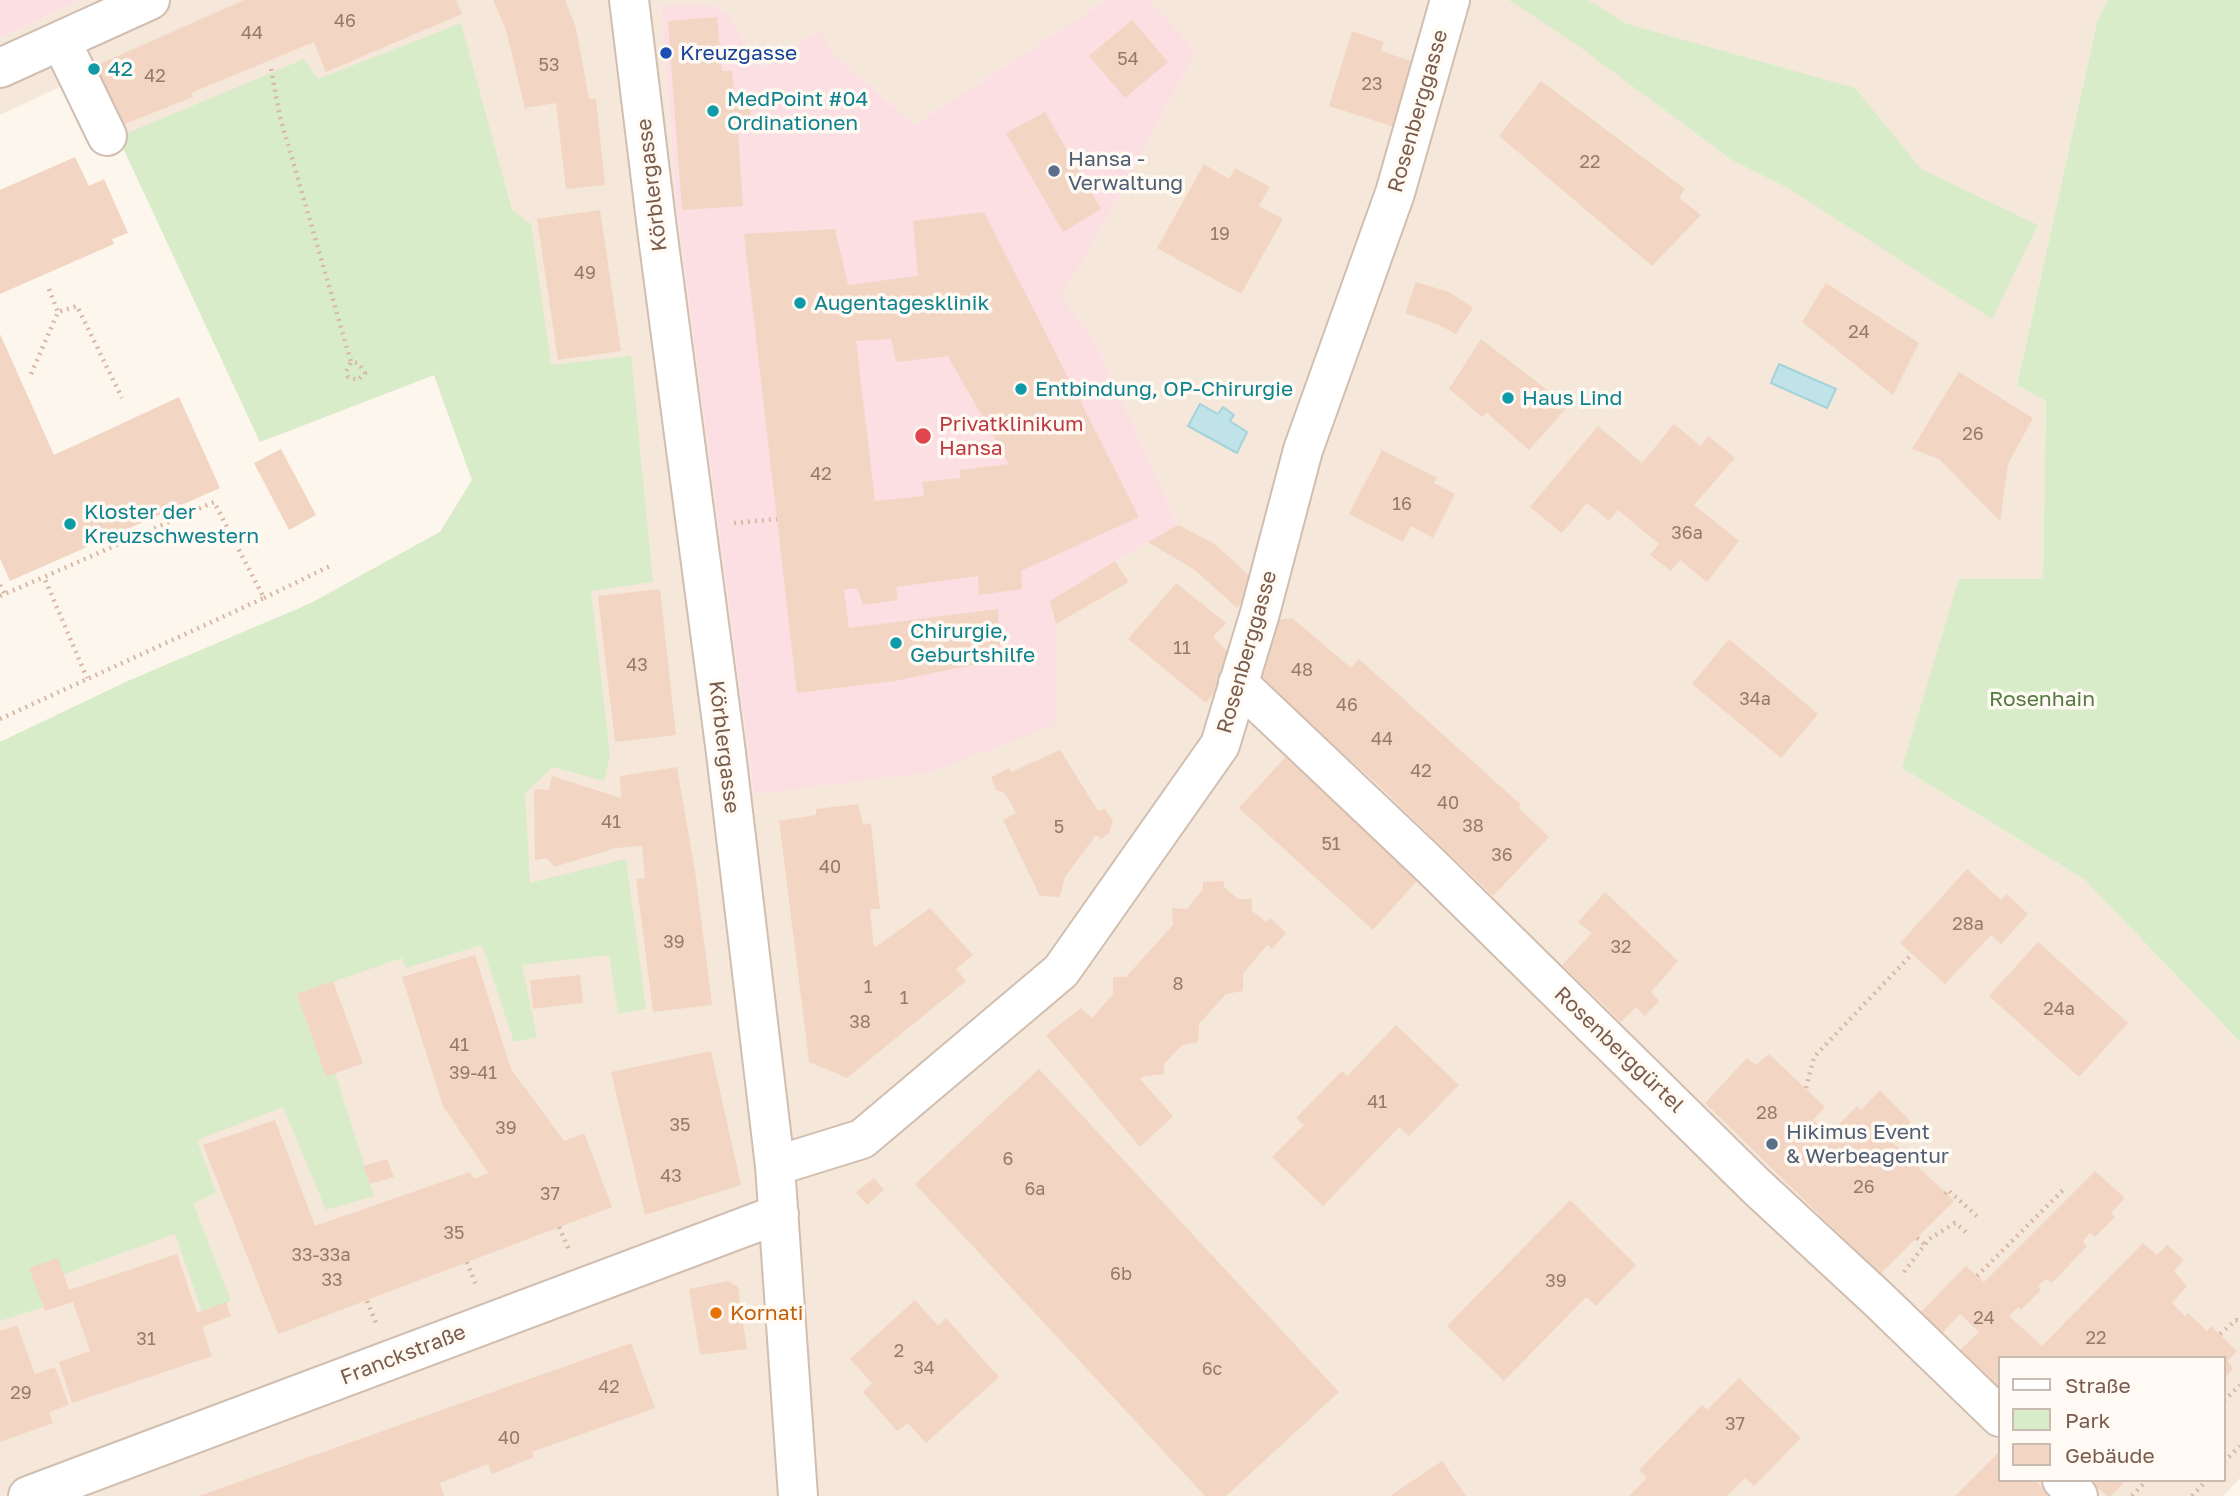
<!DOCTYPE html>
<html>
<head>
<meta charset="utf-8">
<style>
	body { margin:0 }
	#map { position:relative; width:2240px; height:1496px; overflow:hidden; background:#fdf6ec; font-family:"Golos Text",sans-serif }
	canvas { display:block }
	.legend { position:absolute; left:1998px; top:1356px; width:228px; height:126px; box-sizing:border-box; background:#fffaf3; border:2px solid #cabbb1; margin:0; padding:9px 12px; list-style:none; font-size:21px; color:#7a5c4d }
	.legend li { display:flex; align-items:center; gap:14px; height:35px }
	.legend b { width:35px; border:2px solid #cabbb1 }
</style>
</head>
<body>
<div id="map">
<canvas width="2240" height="1496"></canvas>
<ul class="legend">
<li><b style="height:9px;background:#fff"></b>Straße</li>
<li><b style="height:19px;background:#d8ecc9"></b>Park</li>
<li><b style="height:19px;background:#f3d5c3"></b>Gebäude</li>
</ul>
</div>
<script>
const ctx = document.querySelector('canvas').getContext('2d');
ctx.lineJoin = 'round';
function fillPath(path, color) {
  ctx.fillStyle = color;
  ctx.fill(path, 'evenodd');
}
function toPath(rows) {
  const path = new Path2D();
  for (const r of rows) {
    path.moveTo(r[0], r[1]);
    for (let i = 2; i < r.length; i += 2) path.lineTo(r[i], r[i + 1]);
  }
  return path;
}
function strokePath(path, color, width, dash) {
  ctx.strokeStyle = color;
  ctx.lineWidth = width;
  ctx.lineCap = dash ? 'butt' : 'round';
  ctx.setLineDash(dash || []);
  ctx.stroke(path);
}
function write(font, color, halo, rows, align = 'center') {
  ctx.font = font + ' "Golos Text",sans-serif';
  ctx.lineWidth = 7;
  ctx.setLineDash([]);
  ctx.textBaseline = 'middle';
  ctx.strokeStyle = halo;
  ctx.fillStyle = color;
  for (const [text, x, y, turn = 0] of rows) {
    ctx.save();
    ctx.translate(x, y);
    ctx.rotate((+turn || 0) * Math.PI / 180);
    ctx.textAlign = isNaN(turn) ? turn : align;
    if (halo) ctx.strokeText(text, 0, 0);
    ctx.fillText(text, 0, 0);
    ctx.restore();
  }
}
fillPath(toPath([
	[82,0,1107,0,914,125,831,51,820,30,763,68,727,14,711,5,661,5,677,211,754,794,1056,624,1050,601,1115,561,1178,525,1098,347,1060,296,1103,226,1196,51,1149,0,2108,0,2097,22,2017,384,2046,401,2043,580,1902,768,2084,879,2240,1042,2240,1478,2223,1496,0,1496,0,742,128,681,309,604,440,532,472,480,434,375,260,442,118,137,79,78,0,115,0,37],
	[2000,1358,2224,1358,2224,1480,2000,1480]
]), '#f5e8da');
fillPath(toPath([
	[0,0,82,0,0,37],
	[1107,0,1149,0,1196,51,1103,226,1061,296,1098,347,1178,525,1115,561,1050,601,1056,624,1055,725,931,772,754,794,677,211,661,5,711,5,727,14,763,68,820,30,831,51,914,125]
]), '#fbdfe3');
fillPath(toPath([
	[1509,0,1588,0,1627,24,1855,88,1921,169,2038,225,1992,319,1788,188,1732,160,1577,45],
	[2108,0,2240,0,2240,1042,2084,879,1902,768,1959,579,2043,579,2046,401,2017,385,2097,22],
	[461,23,512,210,531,224,551,365,631,356,653,582,591,591,610,755,604,781,552,767,525,794,530,883,626,859,646,1009,618,1014,609,955,522,965,537,1037,514,1042,482,945,406,968,402,958,297,994,326,1076,335,1073,374,1196,326,1210,283,1107,197,1140,216,1193,193,1203,231,1301,202,1311,175,1234,36,1284,43,1307,0,1321,0,742,128,681,309,604,440,532,472,480,434,375,260,442,118,137,304,59,318,79]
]), '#d8ecc9');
const water = toPath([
	[1779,364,1836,389,1827,408,1771,383,1779,364],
	[1200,404,1218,414,1223,407,1234,415,1230,421,1247,432,1237,453,1188,426,1200,404]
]);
fillPath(water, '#bfe3e8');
strokePath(water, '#a5d3da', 2);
fillPath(toPath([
	[244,0,456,0,462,14,326,72,314,42,191,93,193,97,120,126,93,67],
	[493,0,565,0,576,28,589,99,596,99,605,185,566,189,556,103,525,108,506,30],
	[717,17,722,71,732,71,735,96,751,106,751,122,745,129,738,131,743,206,682,210,668,21],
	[1132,20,1168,62,1125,98,1089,56],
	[1352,31,1384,42,1381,51,1414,62,1394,127,1329,106],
	[1541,81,1685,189,1679,198,1701,215,1652,266,1499,136],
	[1045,112,1101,209,1063,232,1006,133],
	[75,157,89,186,104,179,128,233,112,239,114,244,0,294,0,190],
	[1204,164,1229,179,1235,168,1270,187,1259,206,1283,219,1241,294,1157,248],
	[600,210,621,351,558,360,537,219],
	[984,212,1139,517,1021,571,1022,589,979,595,978,576,896,587,898,600,863,605,857,588,844,590,849,628,998,609,1001,659,895,681,797,693,744,234,835,229,848,285,918,276,913,221],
	[891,339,896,362,948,356,1009,464,960,470,960,478,922,482,924,496,875,501,856,341],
	[1416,282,1449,292,1473,308,1456,334,1439,325,1405,313],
	[1826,283,1919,343,1893,395,1802,322],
	[0,334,54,455,179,397,220,488,10,581,0,559],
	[1481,339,1568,406,1529,450,1487,413,1482,417,1449,389],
	[1959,372,2033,418,2008,464,2000,521,1939,459,1912,449],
	[1674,424,1701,446,1708,436,1735,458,1694,505,1739,541,1707,582,1680,560,1671,571,1650,555,1659,544,1618,510,1609,521,1587,503,1562,533,1530,507,1598,426,1642,463],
	[281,449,316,515,289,530,254,463],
	[1382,450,1437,478,1434,483,1455,494,1433,538,1411,526,1403,542,1349,514],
	[1178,525,1215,544,1259,585,1237,608,1196,571,1148,542],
	[1115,561,1129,582,1056,624,1050,601],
	[1176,583,1226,623,1213,637,1234,658,1231,670,1206,703,1128,639],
	[660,589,676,735,615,742,598,596],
	[1292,618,1351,668,1359,659,1520,804,1519,808,1549,837,1493,896,1375,782,1254,673,1270,621],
	[1729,639,1818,714,1781,758,1692,684],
	[1060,750,1098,811,1105,809,1113,821,1109,833,1101,839,1096,835,1065,877,1060,897,1040,896,1003,820,1016,813,1005,793,996,790,991,777,1009,768,1011,772],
	[1289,753,1423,874,1373,930,1239,808],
	[677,767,695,871,712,1005,653,1012,636,879,645,878,642,846,616,848,554,867,547,858,535,860,534,789,549,790,552,776,621,798,620,776],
	[858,804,863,825,871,823,880,909,870,909,874,948,930,908,973,955,956,969,966,981,847,1078,809,1062,779,821,816,815,816,809],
	[1967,869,2001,900,2007,894,2028,914,2001,944,1991,935,1945,984,1900,943],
	[1224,881,1224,887,1238,899,1252,899,1252,911,1267,922,1270,918,1286,933,1272,949,1267,945,1243,974,1243,991,1226,994,1199,1024,1198,1042,1182,1045,1164,1064,1164,1074,1145,1076,1140,1079,1173,1116,1140,1147,1046,1035,1081,1008,1092,1018,1113,994,1113,977,1126,977,1173,925,1172,908,1187,909,1203,889,1203,882],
	[1605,892,1678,961,1651,992,1659,1001,1645,1016,1636,1007,1621,1022,1562,965,1592,933,1578,922],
	[2038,942,2128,1023,2079,1077,1989,996],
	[475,955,511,1069,564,1141,584,1133,612,1207,278,1334,203,1145,275,1120,315,1226,470,1172,474,1179,488,1173,443,1106,402,977],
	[580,975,583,1003,533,1009,530,980],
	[333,981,363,1063,326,1077,297,994],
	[1396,1025,1459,1085,1409,1136,1399,1127,1323,1206,1272,1157,1304,1125,1296,1118,1342,1071,1347,1076],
	[711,1051,741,1185,645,1215,611,1072],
	[1769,1054,1825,1107,1813,1120,1829,1134,1857,1106,1861,1110,1880,1090,1911,1122,1891,1141,1954,1201,1880,1274,1705,1103,1747,1058,1756,1065],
	[1039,1069,1339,1392,1226,1496,1205,1496,915,1184],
	[387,1159,394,1177,370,1184,363,1166],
	[2095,1171,2125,1198,2111,1213,2115,1217,2095,1237,2090,1233,2083,1241,2087,1246,2052,1283,2046,1279,2038,1286,2041,1290,2021,1310,2018,1307,2009,1316,2042,1346,2143,1243,2157,1255,2167,1245,2184,1260,2174,1271,2187,1286,2172,1303,2185,1316,2188,1313,2207,1331,2211,1326,2237,1351,2228,1361,2233,1369,2224,1378,2224,1358,2000,1358,2000,1396,1919,1314,1966,1266,1984,1282],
	[1960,1314,1979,1332,1960,1350,1942,1333],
	[874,1178,884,1190,867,1205,856,1192],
	[1570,1200,1636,1265,1596,1306,1586,1297,1504,1381,1447,1326],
	[177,1254,197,1313,226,1302,231,1316,202,1327,212,1356,72,1403,59,1362,90,1351,73,1302,45,1311,29,1268,58,1258,69,1290],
	[728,1281,738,1287,747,1349,700,1355,689,1289],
	[915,1300,938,1326,946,1318,999,1377,926,1443,908,1423,897,1431,863,1392,872,1383,850,1359],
	[17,1325,35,1374,55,1367,69,1405,49,1412,53,1423,0,1442,0,1331],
	[631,1343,655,1408,532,1452,534,1457,492,1474,488,1464,440,1483,444,1496,199,1496],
	[1739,1378,1801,1438,1754,1486,1745,1478,1727,1496,1629,1496,1647,1478,1639,1470,1702,1405,1707,1410],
	[2000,1451,2000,1480,2035,1480,2051,1496,1955,1496],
	[1442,1461,1466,1496,1390,1496],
	[2089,1480,2126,1480,2111,1496,2107,1496]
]), '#f3d5c3');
const minor = toPath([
	[629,0,657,229,726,753,775,1166,798,1496],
	[61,41,107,136],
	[0,68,150,0],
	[1238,683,1429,864,1756,1186,1879,1300,2000,1417],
	[775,1166,862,1139,1061,971,1220,745,1260,613,1303,450,1395,193,1450,0],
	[2062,1480,2078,1496],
	[28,1496,779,1214]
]);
strokePath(minor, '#d1beb0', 42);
strokePath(toPath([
	[271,69,280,117,351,362,358,363,365,373,358,380,348,377,346,372,351,362],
	[49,289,58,312],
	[31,374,58,312,77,306,122,398],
	[734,523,777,519],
	[0,585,5,594],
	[0,596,44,577],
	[264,598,330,566],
	[0,719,264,598,214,502,44,577,87,678],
	[1806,1088,1814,1057,1912,954],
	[1945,1194,1948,1190,1979,1218],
	[559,1227,570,1252],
	[1917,1238,1924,1244],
	[467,1262,476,1285],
	[1904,1272,1929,1239,1955,1223,1966,1232],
	[1977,1276,2064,1189],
	[367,1301,376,1323],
	[2220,1334,2236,1320,2240,1322],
	[2224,1401,2240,1385],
	[2224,1462,2240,1446],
	[2132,1496,2147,1480],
	[2192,1496,2207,1480]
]), '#d9b8a5', 4.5, [2, 5]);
strokePath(minor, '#fff', 38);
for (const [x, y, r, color] of [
	[666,53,7,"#1a4fb4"],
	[94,69,7,"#0f9aa8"],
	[713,111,7,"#0f9aa8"],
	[1054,171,7,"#5c6f8a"],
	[800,303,7,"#0f9aa8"],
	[1021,389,7,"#0f9aa8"],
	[1508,398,7,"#0f9aa8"],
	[923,436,9,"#e0444e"],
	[70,524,7,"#0f9aa8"],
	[896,643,7,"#0f9aa8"],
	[1772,1144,7,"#5c6f8a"],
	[716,1313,7,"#e8710a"]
]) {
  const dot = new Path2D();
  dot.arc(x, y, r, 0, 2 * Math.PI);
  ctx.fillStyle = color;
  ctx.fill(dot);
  strokePath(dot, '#fffaf3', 2.5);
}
write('18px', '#987a6a', null, [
	["46",345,21],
	["44",252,33],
	["54",1128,59],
	["53",549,65],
	["42",155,76],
	["23",1372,84],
	["22",1590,162],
	["19",1220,234],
	["49",585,273],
	["24",1859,332],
	["26",1973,434],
	["42",821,474],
	["16",1402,504],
	["36a",1687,533],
	["11",1182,648],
	["43",637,665],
	["48",1302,670],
	["34a",1755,699],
	["46",1347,705],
	["44",1382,739],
	["42",1421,771],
	["40",1448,803],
	["41",611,822],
	["38",1473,826],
	["5",1059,827],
	["51",1331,844],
	["36",1502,855],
	["40",830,867],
	["28a",1968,924],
	["39",674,942],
	["32",1621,947],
	["8",1178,984],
	["1",868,987],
	["1",904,998],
	["24a",2059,1009],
	["38",860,1022],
	["41",459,1045],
	["39-41",473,1073],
	["41",1377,1102],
	["28",1767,1113],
	["35",680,1125],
	["39",506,1128],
	["6",1008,1159],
	["43",671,1176],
	["26",1864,1187],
	["6a",1035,1189],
	["37",550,1194],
	["35",454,1233],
	["33-33a",321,1255],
	["6b",1121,1274],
	["33",332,1280],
	["39",1556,1281],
	["24",1984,1318],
	["22",2096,1338],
	["31",146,1339],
	["2",899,1351],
	["34",924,1368],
	["6c",1212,1369],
	["42",609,1387],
	["29",21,1393],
	["37",1735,1424],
	["40",509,1438]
]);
write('21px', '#164399', '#fffaf3', [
	["Kreuzgasse",680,53]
], 'left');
write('21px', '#0d838f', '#fffaf3', [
	["42",108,69],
	["MedPoint #04",727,99],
	["Ordinationen",727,123],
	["Augentagesklinik",814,303],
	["Entbindung, OP-Chirurgie",1035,389],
	["Haus Lind",1522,398],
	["Kloster der",84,512],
	["Kreuzschwestern",84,536],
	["Chirurgie,",910,631],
	["Geburtshilfe",910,655]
], 'left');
write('21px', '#7a5c4d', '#fffaf3', [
	["Rosenberggasse",1418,111,-74],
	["Körblergasse",652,185,-97],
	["Rosenberggasse",1247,652,-74],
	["Körblergasse",724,747,83],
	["Rosenberggürtel",1619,1050,44],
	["Franckstraße",403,1355,-21]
]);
write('21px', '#4e5e75', '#fffaf3', [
	["Hansa -",1068,159],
	["Verwaltung",1068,183],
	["Hikimus Event",1786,1132],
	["& Werbeagentur",1786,1156]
], 'left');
write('21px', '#be3a42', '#fffaf3', [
	["Privatklinikum",939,424],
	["Hansa",939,448]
], 'left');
write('21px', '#537a41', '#fffaf3', [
	["Rosenhain",2042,699]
]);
write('21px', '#c56008', '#fffaf3', [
	["Kornati",730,1313]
], 'left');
</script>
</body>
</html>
